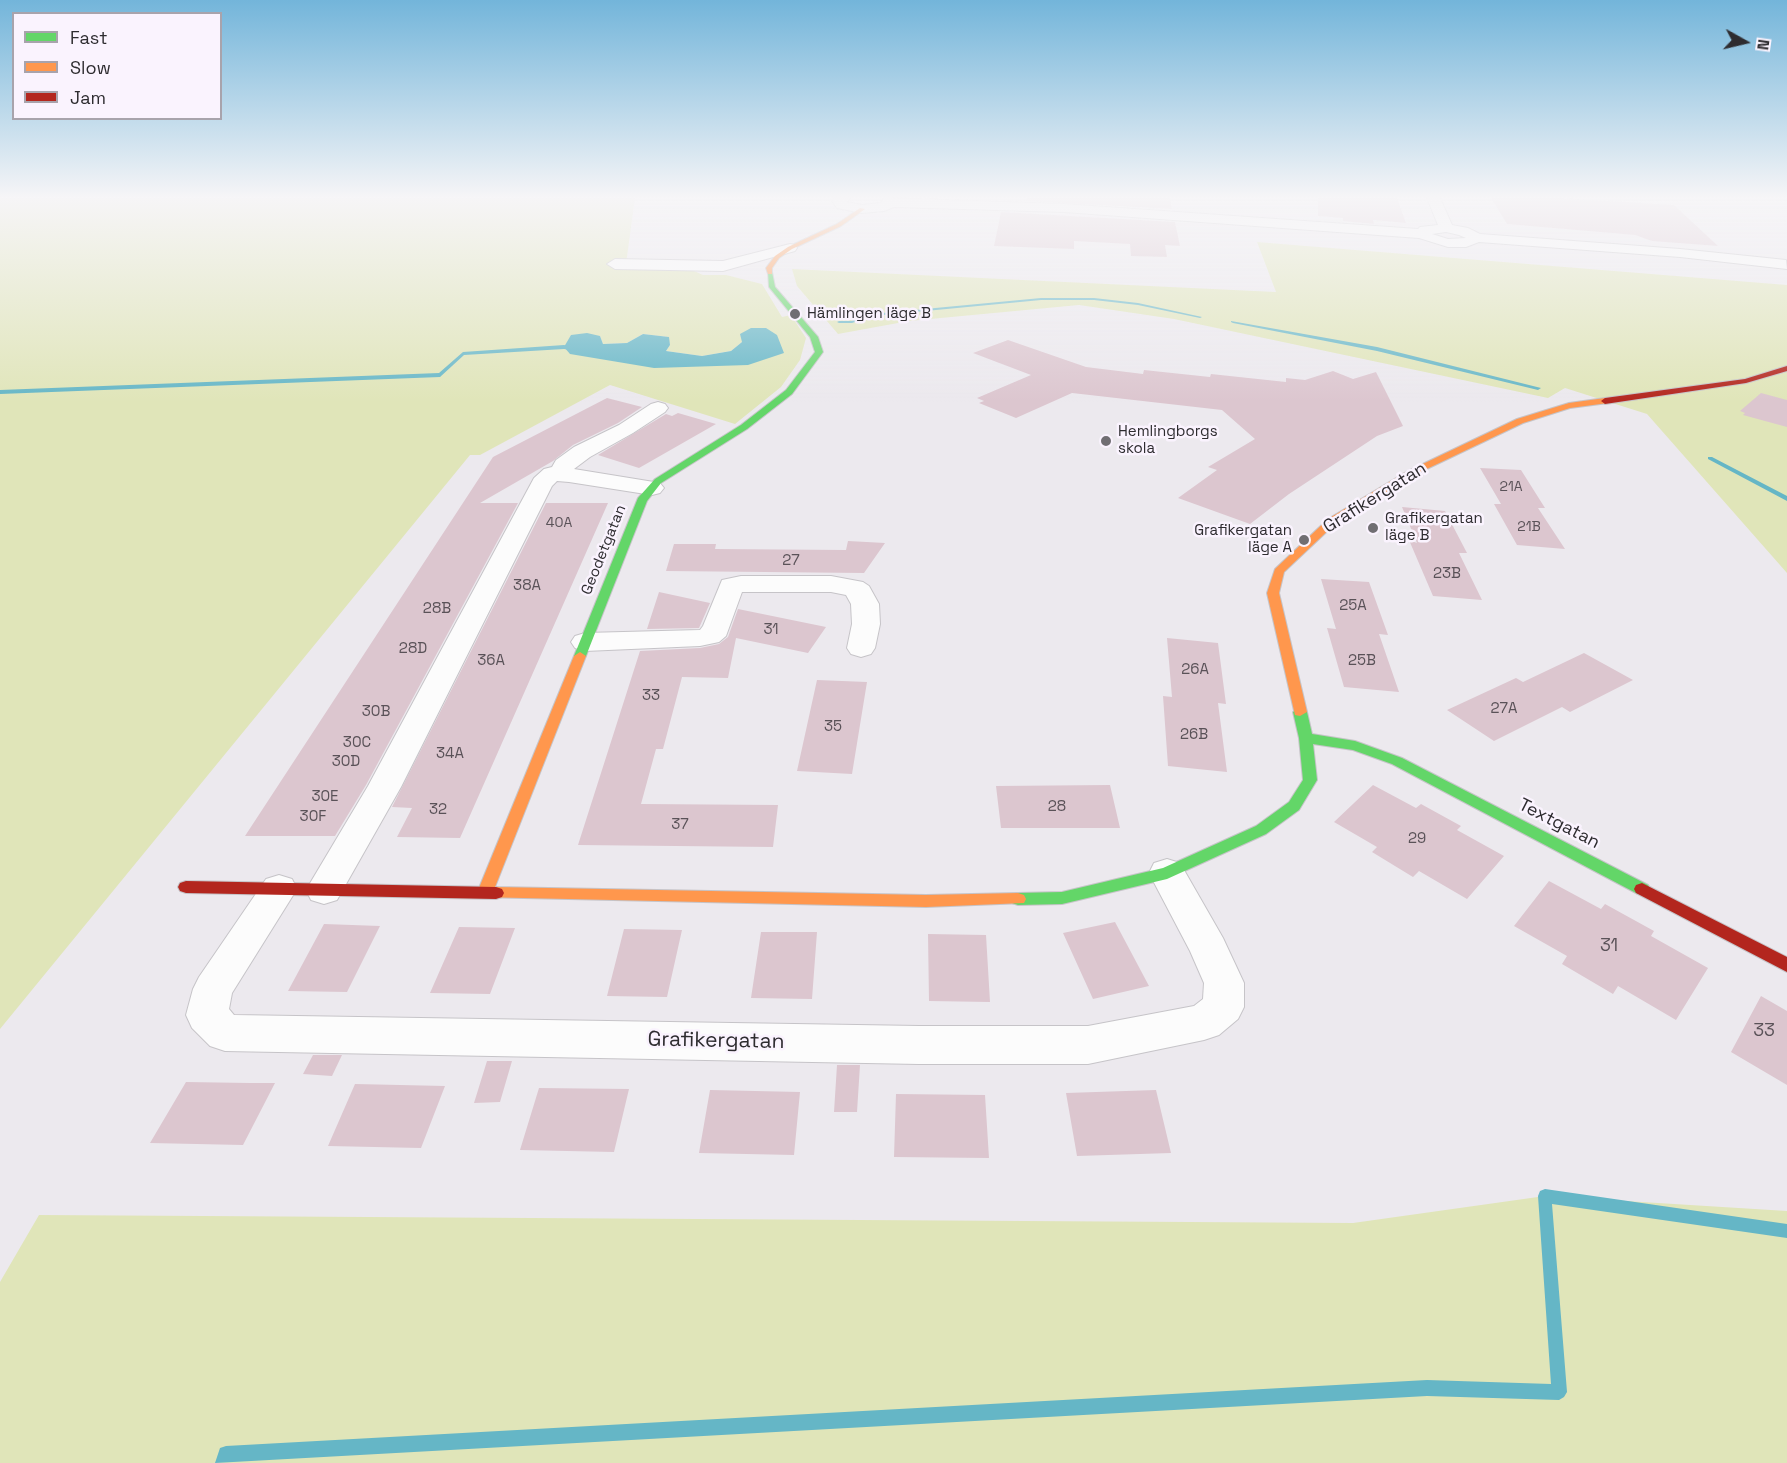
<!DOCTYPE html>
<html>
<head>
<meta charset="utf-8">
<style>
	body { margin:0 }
	#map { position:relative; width:1787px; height:1463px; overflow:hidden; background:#ece9ee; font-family:"Space Grotesk",sans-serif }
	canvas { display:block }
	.legend { position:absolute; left:12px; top:12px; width:210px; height:108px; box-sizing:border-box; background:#faf3fe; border:2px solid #a8a3ac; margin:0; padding:8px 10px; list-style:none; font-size:18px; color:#2e2c30 }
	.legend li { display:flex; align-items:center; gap:12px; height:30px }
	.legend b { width:30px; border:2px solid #a8a3ac }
	.north { position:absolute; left:1715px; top:12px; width:60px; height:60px; -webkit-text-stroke:4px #faf3fe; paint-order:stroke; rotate:98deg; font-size:16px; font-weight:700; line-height:24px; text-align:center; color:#2e2c30 }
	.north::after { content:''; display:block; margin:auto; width:21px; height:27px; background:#2e2c30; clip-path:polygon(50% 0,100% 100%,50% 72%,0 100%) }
</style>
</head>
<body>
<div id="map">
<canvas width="1787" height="1463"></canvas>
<ul class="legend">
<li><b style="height:8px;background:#63d668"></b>Fast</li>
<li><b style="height:8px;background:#ff974d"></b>Slow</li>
<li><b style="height:8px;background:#b3261e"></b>Jam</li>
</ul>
<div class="north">N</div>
</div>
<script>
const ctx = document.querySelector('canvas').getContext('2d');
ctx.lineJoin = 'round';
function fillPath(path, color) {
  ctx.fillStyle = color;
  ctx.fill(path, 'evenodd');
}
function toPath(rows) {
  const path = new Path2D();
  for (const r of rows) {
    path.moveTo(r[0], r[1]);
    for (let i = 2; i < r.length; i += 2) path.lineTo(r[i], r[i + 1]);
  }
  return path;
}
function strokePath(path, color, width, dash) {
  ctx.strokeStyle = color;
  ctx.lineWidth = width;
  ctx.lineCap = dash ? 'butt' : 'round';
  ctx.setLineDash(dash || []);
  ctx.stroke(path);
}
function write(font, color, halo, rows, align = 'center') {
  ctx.font = font + ' "Space Grotesk",sans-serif';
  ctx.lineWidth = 5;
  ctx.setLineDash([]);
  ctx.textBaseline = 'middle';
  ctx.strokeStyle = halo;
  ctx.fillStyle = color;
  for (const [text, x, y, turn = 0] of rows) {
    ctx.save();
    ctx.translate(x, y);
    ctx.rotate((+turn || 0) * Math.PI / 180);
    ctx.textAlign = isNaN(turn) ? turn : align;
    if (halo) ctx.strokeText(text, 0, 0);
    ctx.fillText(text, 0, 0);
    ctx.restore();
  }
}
fillPath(toPath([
	[0,198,635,198,626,264,692,266,694,271,703,275,726,275,762,284,782,317,791,315,806,338,800,360,781,387,735,424,610,385,480,455,470,455,0,1029],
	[643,334,668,337,670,345,666,351,702,356,731,351,742,342,748,365,564,347,600,336,603,344,627,343],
	[1257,242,1787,285,1787,573,1647,414,1565,388,1548,398,1174,319,1079,305,909,321,838,334,797,286,792,269,1276,292],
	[1545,1196,1787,1211,1787,1463,0,1463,0,1282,39,1215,1353,1223]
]), '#e0e5b9');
fillPath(toPath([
	[751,328,766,328,777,335,784,353,748,365,654,368,570,354,564,347,571,335,587,333,600,336,603,344,627,343,643,334,669,337,670,345,666,351,702,356,731,351,742,342,740,334]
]), '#65b6c6');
fillPath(toPath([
	[1041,298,1094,298,1138,303,1202,317,1200,318,1138,305,1094,300,1041,300,873,316,852,323,839,323,837,322,839,321,851,321,872,314,1041,298],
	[1231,321,1377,347,1541,388,1538,390,1377,351,1233,323,1231,322,1231,321],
	[564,345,580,349,577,351,564,349,464,355,440,377,0,394,0,390,439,373,463,352,564,345],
	[1708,457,1712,457,1787,496,1787,501,1708,459,1708,457],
	[1545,1189,1787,1224,1787,1238,1552,1204,1567,1392,1564,1397,1559,1400,1427,1396,215,1463,220,1448,226,1446,1427,1380,1551,1384,1538,1196,1540,1191,1545,1189]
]), '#65b6c6');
fillPath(toPath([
	[1027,198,1170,198,1172,209,1027,201],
	[1318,198,1397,198,1406,223,1373,220,1374,224,1343,221,1343,218,1318,216],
	[1491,198,1560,198,1674,205,1718,246,1652,241,1635,235,1507,224],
	[1001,212,1175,222,1180,246,1165,245,1167,257,1131,256,1130,244,1074,241,1074,249,994,246],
	[1008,340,1086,367,1143,374,1144,370,1210,377,1211,374,1286,382,1286,378,1305,380,1333,371,1353,379,1376,372,1403,426,1377,436,1289,494,1250,524,1178,498,1217,470,1208,467,1255,439,1222,410,1072,393,1016,418,979,403,984,401,977,398,1031,375,973,353],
	[1761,393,1787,400,1787,427,1743,415,1745,413,1740,411],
	[607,398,642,407,618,423,573,445,553,461,480,503,518,503,366,785,335,836,245,836,493,457],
	[678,413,716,424,639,468,598,455,666,414,672,416],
	[1480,468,1521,470,1545,508,1538,508,1565,549,1517,545,1494,504,1501,504],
	[546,503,608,503,460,838,397,837,412,808,392,807],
	[1402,507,1445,511,1467,553,1459,553,1482,600,1433,596,1409,540,1417,543],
	[848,541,885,543,864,573,666,571,674,544,716,544,715,549,846,550],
	[1321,579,1369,582,1388,635,1379,634,1399,692,1344,687,1327,628,1336,629],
	[659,592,710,603,699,628,647,629],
	[738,609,826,627,808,653,736,638,728,678,682,677,663,749,656,749,641,804,778,805,773,847,578,845,640,651,700,648,719,644,728,637],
	[1167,638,1218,643,1226,704,1218,703,1227,772,1168,766,1163,696,1172,697],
	[1584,653,1633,680,1570,712,1562,707,1494,741,1447,710,1516,678,1523,682],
	[817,680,867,682,852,774,797,771],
	[1110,785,1120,828,1001,828,996,786],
	[1373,785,1416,808,1421,804,1461,826,1457,830,1504,856,1467,899,1419,871,1413,877,1372,852,1377,847,1334,822],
	[1549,881,1601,909,1605,904,1654,931,1651,936,1708,968,1676,1020,1618,986,1613,994,1562,964,1567,956,1514,926],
	[1115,922,1149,986,1093,999,1063,933],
	[324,924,380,926,347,992,288,991],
	[459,927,515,928,490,994,430,993],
	[624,929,682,930,667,997,607,996],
	[761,932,817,932,812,999,751,998],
	[928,934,986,935,990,1002,929,1001],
	[1761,996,1787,1011,1787,1085,1731,1052],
	[313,1055,342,1055,332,1076,303,1074],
	[487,1061,512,1061,500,1102,474,1103],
	[837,1065,860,1065,857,1112,834,1112],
	[186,1082,250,1083,275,1083,243,1145,150,1143],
	[355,1084,445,1086,421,1148,328,1146],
	[539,1088,629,1089,614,1152,520,1150],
	[710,1090,800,1092,794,1155,699,1153],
	[1156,1090,1171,1153,1077,1156,1066,1093],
	[896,1094,985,1095,989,1158,894,1157]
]), '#dcc6cf');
const street = toPath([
	[834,198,850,198,847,202,862,205,881,203,884,198,1064,204,1418,229,1420,227,1438,225,1427,198,1440,198,1452,225,1468,228,1480,234,1680,249,1786,260,1787,269,1680,257,1479,242,1466,247,1448,247,1419,238,1064,212,894,207,884,211,862,213,837,208,832,201,834,198],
	[1446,232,1459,235,1466,238,1448,239,1432,234,1446,232],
	[790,244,795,245,797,248,795,251,723,271,615,269,607,264,615,259,723,261,790,244],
	[658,402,665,404,668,408,665,412,633,433,590,457,574,469,660,483,664,488,660,493,652,495,569,482,557,481,552,486,401,787,337,900,324,904,311,900,306,890,368,786,534,478,544,469,552,467,556,460,574,447,619,425,651,404,658,402],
	[741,576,831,576,863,582,869,586,879,604,880,624,875,648,871,654,861,657,851,654,847,648,852,624,851,604,846,595,831,592,742,592,726,636,719,642,700,646,585,651,575,648,571,642,575,636,585,633,700,630,703,626,722,580,741,576],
	[1167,859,1180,863,1223,938,1244,983,1244,1007,1238,1019,1219,1035,1204,1040,1088,1064,919,1064,225,1051,210,1046,192,1028,186,1015,193,989,199,977,266,879,279,875,292,879,297,889,232,993,229,1009,234,1015,919,1026,1088,1026,1194,1006,1203,999,1204,983,1190,951,1149,873,1154,863,1167,859]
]);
const fast = toPath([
	[768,272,772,272,775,287,818,337,823,352,792,394,747,429,661,483,647,501,586,656,580,660,576,659,574,656,638,498,655,479,741,425,786,390,815,352,810,337,769,287,768,272],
	[1300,708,1307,712,1312,734,1355,741,1402,758,1648,885,1650,889,1648,893,1642,895,1636,893,1392,764,1353,750,1313,744,1317,780,1299,810,1266,834,1167,879,1062,904,1018,905,1012,903,1010,899,1012,895,1018,893,1062,892,1163,868,1256,826,1289,802,1303,780,1299,738,1293,712,1300,708]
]);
const slow = toPath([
	[860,208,865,209,841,226,792,249,779,258,772,268,772,274,768,274,766,268,775,256,788,247,837,224,860,208],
	[1605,398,1609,401,1608,403,1570,408,1523,423,1412,476,1336,523,1284,572,1279,593,1307,712,1300,716,1295,715,1267,593,1275,569,1328,519,1406,472,1517,419,1569,403,1605,398],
	[580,652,586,656,495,887,926,895,1018,893,1024,895,1026,899,1024,903,926,907,479,897,477,893,574,656,580,652]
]);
const jam = toPath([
	[1787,366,1787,371,1746,383,1605,404,1601,401,1605,398,1745,379,1787,366],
	[186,881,496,887,502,889,504,893,502,897,496,899,186,893,180,891,178,887,180,883,186,881],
	[1642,883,1787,957,1787,972,1636,893,1634,889,1636,885,1642,883]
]);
strokePath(street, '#c6c4c8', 2);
strokePath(fast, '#c6c4c8', 2);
strokePath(slow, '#c6c4c8', 2);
strokePath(jam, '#c6c4c8', 2);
fillPath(street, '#fcfcfc');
fillPath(fast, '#63d668');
fillPath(slow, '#ff974d');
fillPath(jam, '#b3261e');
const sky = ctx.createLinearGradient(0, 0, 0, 402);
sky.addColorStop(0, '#73b5da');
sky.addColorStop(0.49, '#f6f5f7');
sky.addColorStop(1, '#f6f5f700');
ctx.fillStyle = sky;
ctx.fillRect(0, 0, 1787, 402);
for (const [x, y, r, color] of [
	[795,314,6,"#706e72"],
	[1106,441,6,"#706e72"],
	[1373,528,6,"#706e72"],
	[1304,540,6,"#706e72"]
]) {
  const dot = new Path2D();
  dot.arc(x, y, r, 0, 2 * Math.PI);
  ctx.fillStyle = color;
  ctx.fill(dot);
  strokePath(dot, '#faf3fe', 2);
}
write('14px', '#5a5258', null, [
	["21A",1511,487],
	["40A",559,523],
	["21B",1529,527]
]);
write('15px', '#2e2c30', '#faf3fe', [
	["Hämlingen läge B",807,314],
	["Hemlingborgs",1118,432],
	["skola",1118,449],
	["Grafikergatan",1385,519],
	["läge B",1385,536],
	["Grafikergatan",1292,531,"right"],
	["läge A",1292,548,"right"]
], 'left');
write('15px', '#2e2c30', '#faf3fe', [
	["Geodetgatan",604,550,-68]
]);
write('15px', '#5a5258', null, [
	["27",791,561],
	["23B",1447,574],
	["38A",527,586],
	["25A",1353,606],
	["28B",437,609],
	["31",771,630],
	["28D",413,649],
	["36A",491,661],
	["25B",1362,661],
	["26A",1195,670],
	["33",651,696],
	["27A",1504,709],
	["30B",376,712],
	["35",833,727],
	["26B",1194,735],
	["30C",357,743],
	["34A",450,754],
	["30D",346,762],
	["30E",325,797],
	["28",1057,807],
	["32",438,810],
	["30F",313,817],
	["37",680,825],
	["29",1417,839]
]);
write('18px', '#2e2c30', '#faf3fe', [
	["Grafikergatan",1375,498,-32],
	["Textgatan",1559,824,27]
]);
write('18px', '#5a5258', null, [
	["31",1609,946],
	["33",1764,1031]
]);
write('21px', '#2e2c30', '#faf3fe', [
	["Grafikergatan",716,1041,1]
]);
</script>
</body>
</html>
